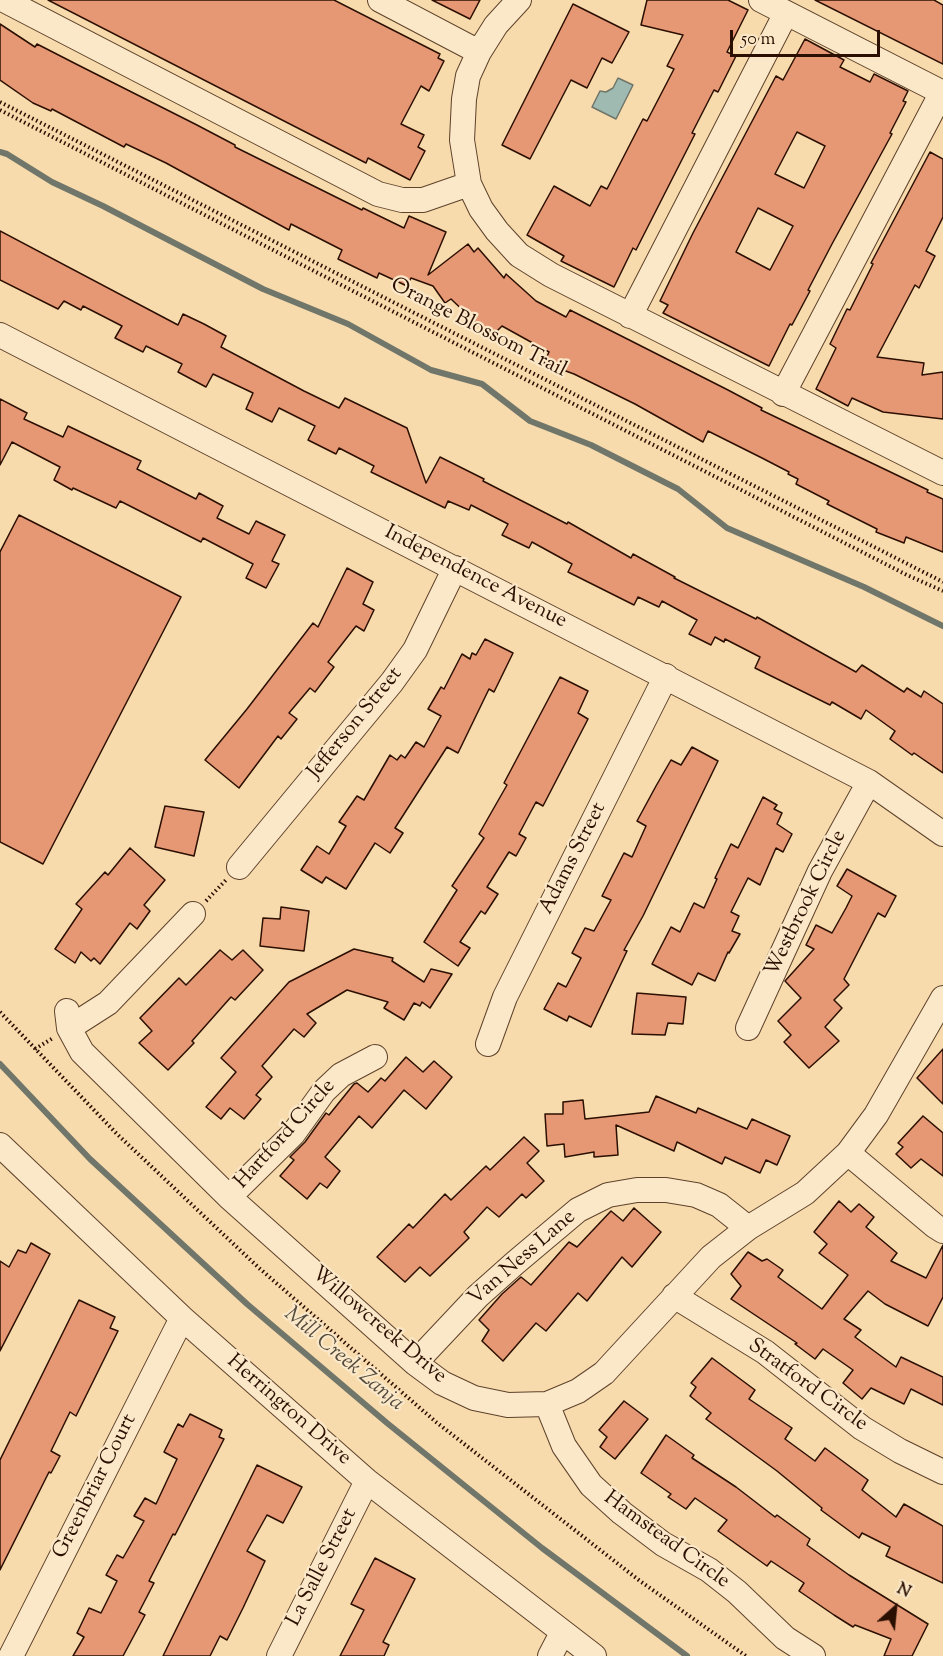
<!DOCTYPE html>
<html>
<head>
<meta charset="utf-8">
<style>
	body { margin:0 }
	#map { position:relative; width:943px; height:1656px; overflow:hidden; background:#f8dbac; font-family:"Sorts Mill Goudy",serif }
	canvas { display:block }
	.north { position:absolute; left:865px; top:1578px; width:60px; height:60px; -webkit-text-stroke:4px #fae8c9; paint-order:stroke; rotate:27deg; font-size:16px; font-weight:700; line-height:24px; text-align:center; color:#2b0f00 }
	.north::after { content:''; display:block; margin:auto; width:21px; height:27px; background:#2b0f00; clip-path:polygon(50% 0,100% 100%,50% 72%,0 100%) }
	.scale { position:absolute; left:730px; top:30px; width:150px; height:27px; box-sizing:border-box; border:3px solid #2b0f00; border-top:0; padding-left:8px; font-size:18px; line-height:21px; white-space:nowrap; color:#2b0f00; -webkit-text-stroke:4px #fae8c9; paint-order:stroke }
</style>
</head>
<body>
<div id="map">
<canvas width="943" height="1656"></canvas>
<div class="north">N</div>
<div class="scale">50 m</div>
</div>
<script>
const ctx = document.querySelector('canvas').getContext('2d');
ctx.lineJoin = 'round';
function fillPath(path, color) {
  ctx.fillStyle = color;
  ctx.fill(path, 'evenodd');
}
function toPath(rows) {
  const path = new Path2D();
  for (const r of rows) {
    path.moveTo(r[0], r[1]);
    for (let i = 2; i < r.length; i += 2) path.lineTo(r[i], r[i + 1]);
  }
  return path;
}
function strokePath(path, color, width, dash) {
  ctx.strokeStyle = color;
  ctx.lineWidth = width;
  ctx.lineCap = dash ? 'butt' : 'round';
  ctx.setLineDash(dash || []);
  ctx.stroke(path);
}
function write(font, color, halo, rows, align = 'center') {
  ctx.font = font + ' "Sorts Mill Goudy",serif';
  ctx.lineWidth = 4.5;
  ctx.setLineDash([]);
  ctx.textBaseline = 'middle';
  ctx.strokeStyle = halo;
  ctx.fillStyle = color;
  for (const [text, x, y, turn = 0] of rows) {
    ctx.save();
    ctx.translate(x, y);
    ctx.rotate((+turn || 0) * Math.PI / 180);
    ctx.textAlign = isNaN(turn) ? turn : align;
    if (halo) ctx.strokeText(text, 0, 0);
    ctx.fillText(text, 0, 0);
    ctx.restore();
  }
}
const water = toPath([
	[618,78,633,85,616,119,592,107,600,91,606,92,613,88,618,78]
]);
fillPath(water, '#9fbab0');
strokePath(water, '#71766a', 1.5);
strokePath(toPath([
	[0,152,7,154,52,182,103,206,263,289,348,324,431,370,482,384,530,421,591,445,678,489,727,528,864,587,943,626],
	[0,1064,90,1159,247,1304,387,1423,542,1548,687,1656]
]), '#71766a', 6);
const building = toPath([
	[48,0,334,0,440,54,438,58,444,61,429,91,421,86,401,124,424,135,418,147,425,151,410,180,368,158,366,163,48,0],
	[432,0,480,0,470,19,432,0],
	[647,0,728,0,748,10,727,52,736,56,718,92,714,90,692,133,695,134,636,250,633,248,614,287,561,261,564,256,527,235,554,186,590,206,601,186,607,189,643,119,647,121,674,69,667,66,683,35,641,25,647,0],
	[815,0,934,0,943,5,943,64,815,0],
	[573,4,629,32,612,63,602,58,587,88,571,80,530,159,502,145,573,4],
	[0,24,35,47,37,44,78,65,195,124,235,145,235,147,362,210,363,208,404,228,409,216,446,232,428,275,468,244,474,252,478,248,504,278,506,274,536,301,566,317,570,310,728,390,762,408,761,410,928,490,927,492,943,499,943,552,906,537,904,543,876,532,877,529,827,504,829,501,796,484,798,479,788,474,789,472,762,458,708,431,703,442,635,404,574,374,544,363,549,352,502,326,491,337,451,299,445,303,433,286,411,278,407,286,379,273,377,278,338,259,342,250,291,224,289,230,166,163,126,144,124,147,52,109,51,111,33,103,0,80,0,24],
	[805,39,844,60,840,67,870,82,874,74,908,91,903,101,906,102,890,133,892,134,832,244,808,290,810,291,792,325,790,324,769,366,663,313,668,305,660,301,693,233,776,76,783,80,805,39],
	[797,132,825,146,804,188,775,174,797,132],
	[758,208,793,226,770,270,736,252,758,208],
	[930,152,943,159,943,217,926,251,935,256,919,288,915,285,877,357,924,363,922,375,943,372,943,419,883,412,852,398,848,406,816,389,836,348,830,344,847,309,850,310,873,264,871,263,930,152],
	[0,231,178,325,183,314,204,324,226,336,221,347,304,391,339,408,345,398,407,428,426,483,440,457,484,479,483,481,567,524,568,522,631,558,633,554,675,577,674,578,756,619,757,617,856,672,862,665,904,692,907,688,921,697,924,691,943,704,943,773,914,753,912,755,890,739,895,731,866,710,861,719,832,702,830,705,755,668,760,657,725,639,724,642,715,637,711,645,689,634,697,620,662,601,659,607,638,597,634,605,568,572,572,564,532,542,529,548,502,535,508,524,471,505,469,510,448,501,445,508,371,472,374,466,339,448,336,454,308,440,315,426,279,408,272,422,246,409,253,393,213,374,206,387,178,372,182,364,146,346,143,352,115,338,122,326,83,306,81,310,64,301,58,309,0,280,0,231],
	[0,399,27,413,24,419,63,437,68,426,141,461,137,469,196,499,199,493,223,506,217,518,249,534,256,521,285,535,272,561,279,564,266,588,246,578,253,564,203,538,201,542,120,501,116,508,73,488,72,490,54,480,60,467,12,442,0,465,0,399],
	[19,515,181,597,43,864,0,842,0,552,19,515],
	[347,568,373,582,363,604,374,610,364,631,356,626,328,662,334,667,315,692,310,688,289,713,297,719,281,739,278,736,239,788,205,760,247,709,313,623,318,627,347,568],
	[485,639,513,653,494,692,489,689,458,753,447,747,395,828,403,833,390,853,375,843,346,889,326,877,322,883,301,870,317,846,329,854,346,826,339,822,357,796,364,800,390,755,397,760,401,755,405,758,416,742,424,747,441,716,428,709,441,687,444,689,462,654,470,659,472,653,476,655,485,639],
	[560,677,588,691,578,713,588,719,543,806,536,802,519,834,526,838,516,856,509,852,487,887,498,894,485,914,481,911,460,942,470,948,458,966,424,942,457,890,452,886,484,838,479,834,507,785,504,783,560,677],
	[692,747,718,761,643,916,624,950,627,951,591,1027,569,1016,567,1021,544,1009,558,983,566,987,581,958,572,953,585,928,594,931,611,900,602,896,624,853,632,857,646,826,637,821,656,786,671,760,681,765,692,747],
	[763,797,777,805,774,809,782,813,777,824,792,834,783,852,776,848,760,885,748,878,731,912,739,916,732,931,740,934,729,953,728,952,715,981,698,973,692,985,652,964,671,927,680,932,694,903,704,908,717,879,715,878,731,844,738,848,763,797],
	[165,806,204,812,194,856,155,847,165,806],
	[130,848,165,880,144,905,150,911,137,929,130,923,100,964,94,958,91,961,81,952,75,963,55,949,82,909,76,904,105,872,108,875,130,848],
	[847,869,896,896,885,917,878,913,844,979,849,985,834,1000,842,1008,825,1027,839,1041,809,1068,784,1042,791,1035,778,1021,801,998,785,981,814,949,806,945,816,925,832,933,846,908,852,896,837,886,847,869],
	[281,907,309,911,304,951,260,946,263,918,280,919,281,907],
	[354,949,393,958,392,961,424,982,431,969,452,974,430,1008,422,1002,420,1006,414,1003,404,1020,384,1008,388,1002,347,990,307,1014,316,1023,304,1037,294,1029,262,1066,272,1077,256,1095,261,1099,244,1119,230,1108,221,1119,206,1107,236,1072,221,1058,289,982,354,949],
	[220,950,232,960,243,950,263,970,235,1000,231,997,192,1041,194,1043,168,1070,139,1043,152,1031,140,1018,179,978,186,985,220,950],
	[637,993,686,997,683,1024,668,1023,665,1035,632,1034,637,993],
	[943,1049,943,1104,917,1078,943,1049],
	[406,1057,423,1072,434,1061,452,1077,426,1109,404,1090,372,1128,359,1116,325,1157,340,1171,327,1188,320,1183,307,1199,280,1176,294,1160,290,1157,305,1142,326,1113,329,1115,354,1084,357,1083,368,1092,381,1078,385,1081,406,1057],
	[656,1096,696,1113,698,1108,747,1129,752,1119,790,1136,777,1165,766,1160,760,1173,725,1157,722,1164,677,1142,674,1151,616,1125,618,1155,594,1157,594,1152,565,1157,564,1144,547,1146,545,1114,563,1114,563,1102,583,1100,585,1119,649,1112,656,1096],
	[923,1116,943,1133,943,1176,921,1159,911,1168,896,1154,903,1147,898,1143,923,1116],
	[524,1137,539,1151,527,1163,544,1181,526,1198,522,1194,499,1217,487,1207,464,1232,469,1238,430,1276,420,1267,405,1282,377,1257,409,1224,413,1228,445,1194,451,1200,486,1166,490,1170,524,1137],
	[839,1201,851,1212,859,1204,874,1217,866,1227,897,1253,891,1261,926,1278,943,1245,943,1297,928,1326,885,1304,868,1291,844,1319,861,1330,855,1337,896,1367,901,1357,943,1377,943,1405,911,1389,904,1404,871,1388,862,1399,843,1383,853,1370,823,1349,815,1359,795,1344,797,1343,731,1299,741,1286,731,1274,748,1252,762,1261,767,1259,783,1270,778,1277,822,1309,848,1275,819,1253,827,1244,814,1232,839,1201],
	[634,1208,661,1232,632,1267,622,1257,587,1301,578,1293,546,1331,536,1323,503,1361,482,1341,489,1330,479,1320,502,1294,521,1277,531,1285,569,1242,577,1247,611,1211,623,1221,634,1208],
	[31,1243,50,1254,0,1351,0,1261,9,1267,18,1250,26,1253,31,1243],
	[79,1300,115,1317,110,1328,118,1331,76,1416,70,1412,51,1451,60,1456,51,1473,49,1472,0,1570,0,1460,79,1300],
	[712,1358,755,1390,749,1399,792,1428,785,1439,815,1461,825,1448,868,1480,862,1490,896,1517,904,1504,943,1526,943,1583,886,1556,890,1547,862,1533,859,1538,821,1510,822,1508,777,1471,706,1419,711,1413,690,1396,696,1387,691,1383,712,1358],
	[624,1401,648,1419,615,1459,600,1447,607,1437,599,1430,624,1401],
	[190,1414,222,1430,219,1437,224,1439,175,1535,173,1534,149,1581,154,1583,139,1612,145,1615,123,1656,73,1656,84,1637,77,1633,89,1608,101,1613,117,1581,106,1575,117,1555,123,1558,144,1521,134,1516,145,1498,156,1504,177,1459,164,1452,178,1424,183,1427,190,1414],
	[666,1435,694,1455,692,1458,736,1487,775,1517,777,1515,810,1539,807,1545,849,1575,928,1624,912,1656,884,1656,891,1639,855,1625,853,1627,834,1615,799,1591,804,1583,771,1561,767,1566,718,1531,727,1520,695,1498,686,1509,668,1497,671,1494,641,1473,666,1435],
	[257,1465,302,1487,283,1523,267,1515,247,1551,265,1561,243,1608,227,1640,220,1636,210,1656,163,1656,257,1465],
	[375,1558,415,1579,383,1642,389,1645,384,1656,340,1656,364,1610,351,1604,375,1558]
]);
fillPath(building, '#e69875');
strokePath(building, '#2b0f00', 1.5);
const minor = toPath([
	[4,0,378,194,402,200,423,200,469,184],
	[380,0,479,52],
	[519,0,496,25,479,52,468,76,464,99,462,140,469,184,481,209,497,231,519,255,551,275,943,473],
	[761,0,943,93],
	[630,316,786,13],
	[0,335,869,782,943,834],
	[783,394,942,92],
	[239,867,392,682,415,650,455,568],
	[67,1011,69,1028,82,1052,229,1197,415,1363,442,1383,474,1398,508,1405,547,1404,578,1391,604,1373,711,1257,748,1228,805,1193,848,1153,876,1115,943,998],
	[69,1028,108,1003,193,914],
	[748,1028,820,871,869,782],
	[488,1044,505,997,666,676],
	[0,1145,182,1318,367,1481,594,1656],
	[848,1153,935,1226,943,1231],
	[229,1197,293,1134,324,1091,341,1075,375,1057],
	[674,1296,765,1352,862,1428,900,1451,943,1472],
	[415,1363,478,1296,515,1263,578,1210,608,1195,637,1190,666,1190,696,1195,719,1205,748,1228],
	[547,1404,564,1446,591,1485,622,1513,663,1544,709,1570,737,1592,785,1638,813,1656],
	[11,1656,182,1318],
	[279,1656,367,1481],
	[550,1656,562,1633]
]);
strokePath(minor, '#5e422b', 26);
strokePath(toPath([
	[0,102,943,582],
	[0,110,907,575,943,591],
	[206,901,226,880],
	[0,1012,117,1134,259,1268,436,1422,640,1581,746,1656],
	[35,1049,53,1038]
]), '#2b0f00', 4, [1.5, 3]);
strokePath(minor, '#fae8c9', 24);
write('21px', '#2b0f00', '#fae8c9', [
	["Orange Blossom Trail",478,329,27],
	["Independence Avenue",475,578,27],
	["Jefferson Street",356,724,-51],
	["Adams Street",574,859,-63],
	["Westbrook Circle",807,904,-64],
	["Hartford Circle",286,1135,-48],
	["Van Ness Lane",523,1259,-41],
	["Willowcreek Drive",378,1326,40],
	["Stratford Circle",807,1386,36],
	["Herrington Drive",288,1411,41],
	["Greenbriar Court",96,1487,-63],
	["Hamstead Circle",666,1541,36],
	["La Salle Street",323,1568,-63]
]);
write('italic 22px', '#544b3e', '#fae8c9', [
	["Mill Creek Zanja",343,1360,40]
]);
</script>
</body>
</html>
